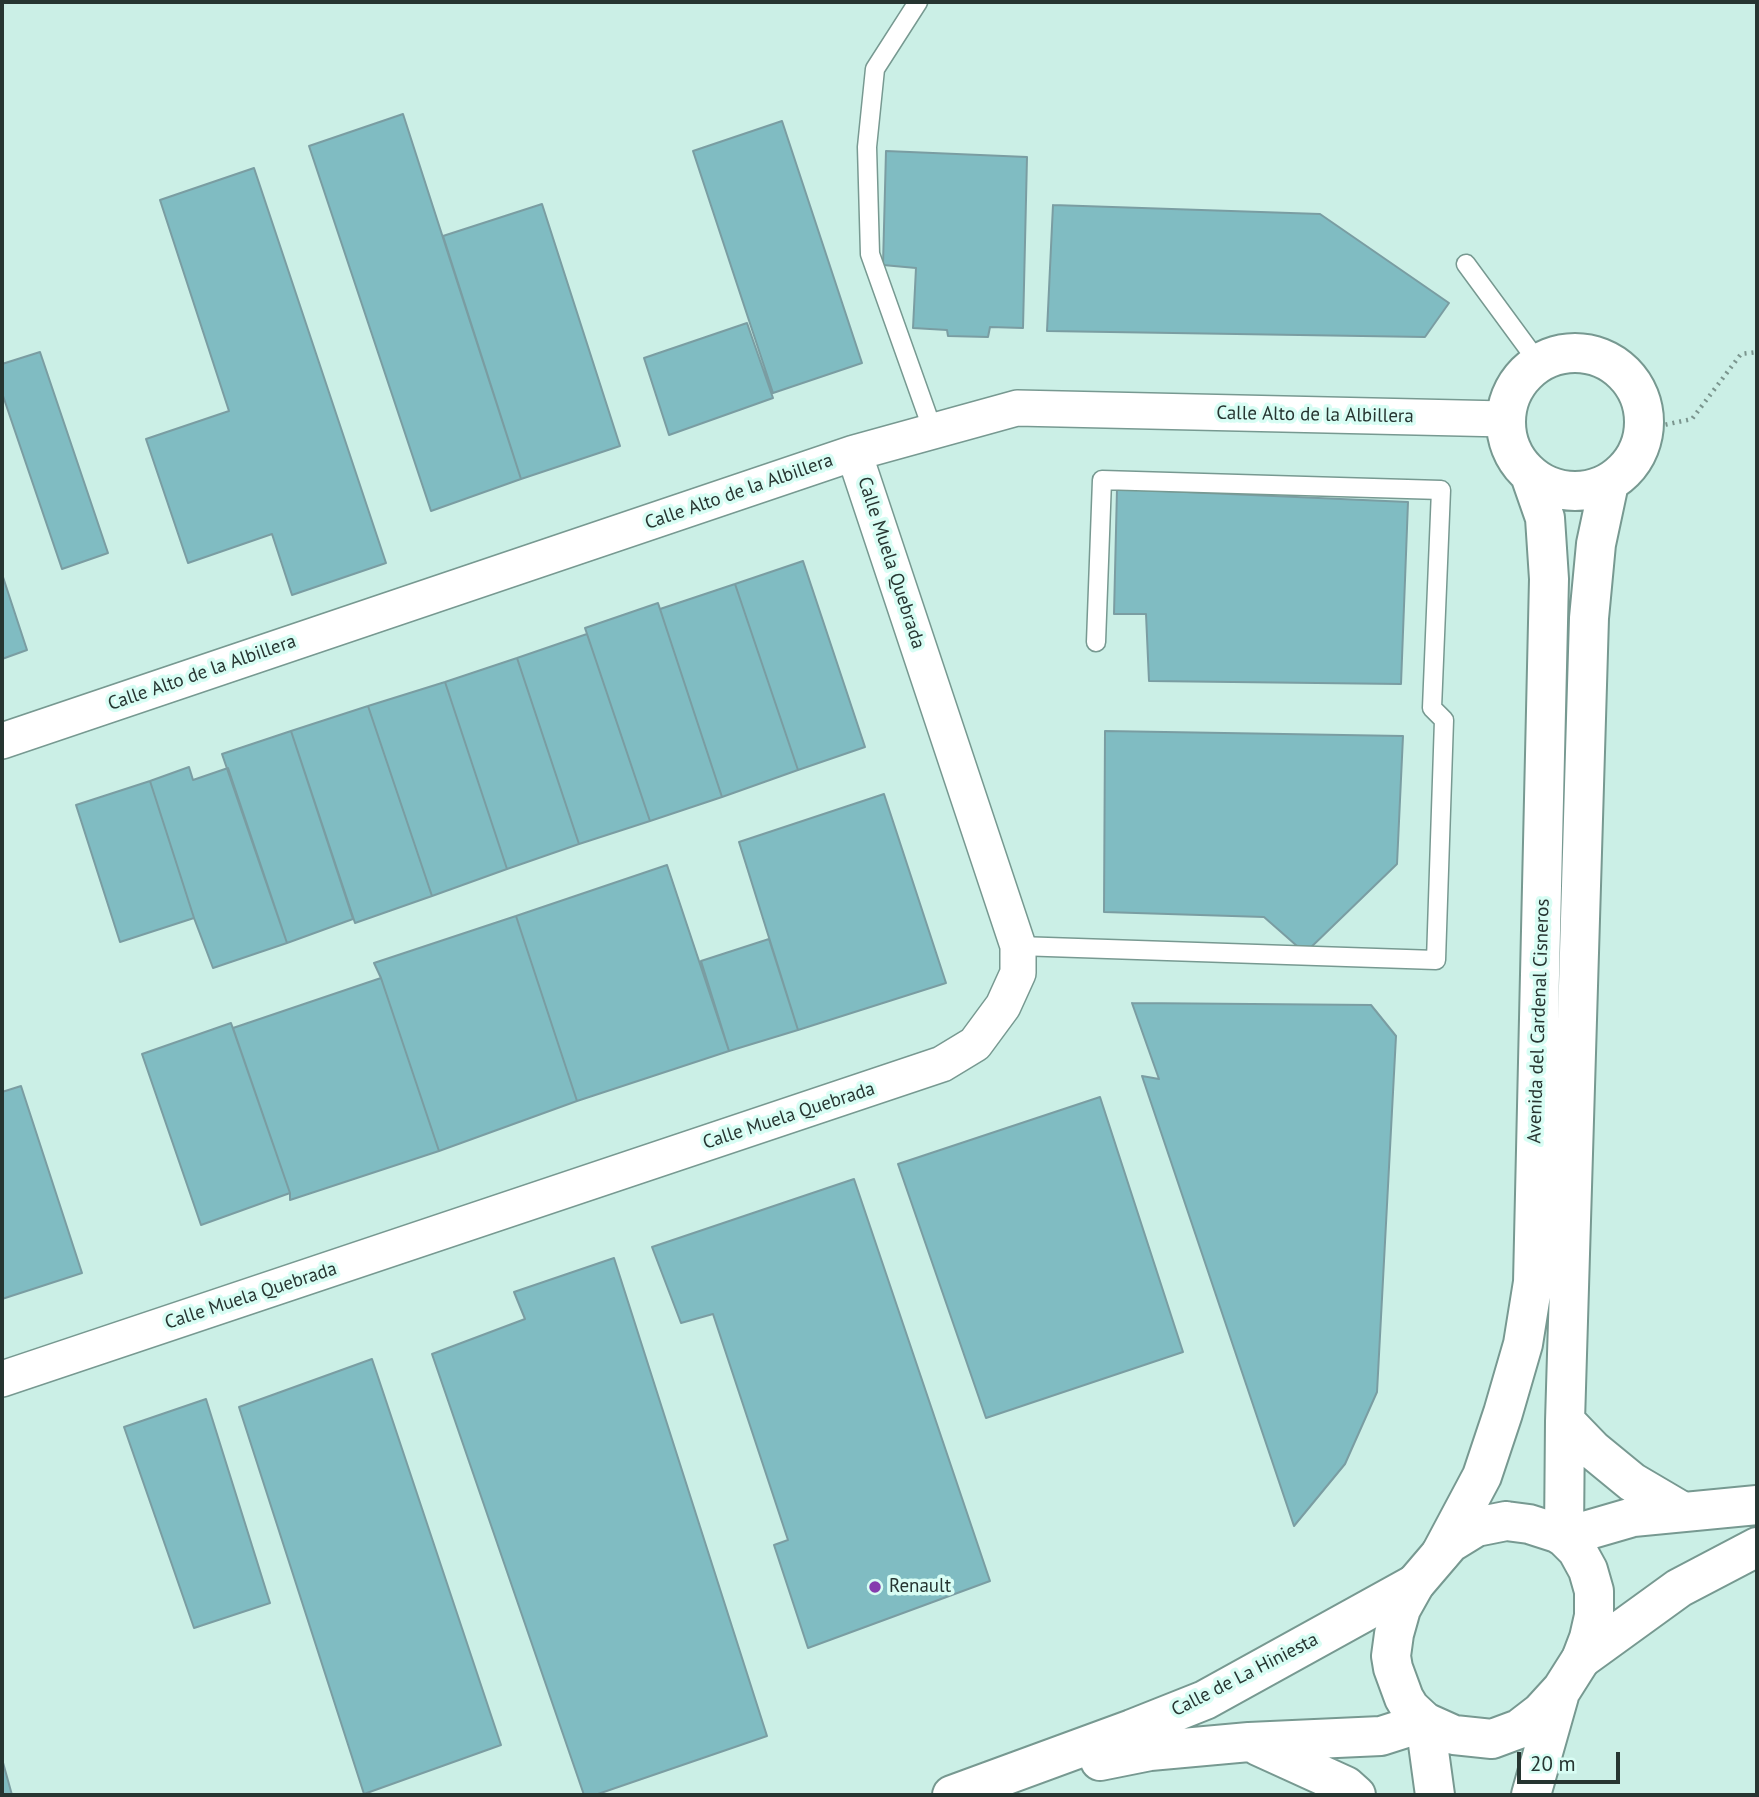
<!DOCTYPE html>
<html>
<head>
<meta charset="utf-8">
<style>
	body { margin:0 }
	#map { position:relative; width:1759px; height:1797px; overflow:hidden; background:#cbefe6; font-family:"PT Sans",sans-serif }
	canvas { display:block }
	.frame { position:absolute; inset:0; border:4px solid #263531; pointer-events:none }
	.scale { position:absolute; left:1517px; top:1752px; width:103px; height:32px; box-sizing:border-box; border:4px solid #263531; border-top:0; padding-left:9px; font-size:21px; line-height:24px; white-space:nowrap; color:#263531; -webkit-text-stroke:5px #d8fdf4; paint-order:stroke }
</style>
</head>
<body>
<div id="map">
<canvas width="1759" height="1797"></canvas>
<div class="frame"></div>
<div class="scale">20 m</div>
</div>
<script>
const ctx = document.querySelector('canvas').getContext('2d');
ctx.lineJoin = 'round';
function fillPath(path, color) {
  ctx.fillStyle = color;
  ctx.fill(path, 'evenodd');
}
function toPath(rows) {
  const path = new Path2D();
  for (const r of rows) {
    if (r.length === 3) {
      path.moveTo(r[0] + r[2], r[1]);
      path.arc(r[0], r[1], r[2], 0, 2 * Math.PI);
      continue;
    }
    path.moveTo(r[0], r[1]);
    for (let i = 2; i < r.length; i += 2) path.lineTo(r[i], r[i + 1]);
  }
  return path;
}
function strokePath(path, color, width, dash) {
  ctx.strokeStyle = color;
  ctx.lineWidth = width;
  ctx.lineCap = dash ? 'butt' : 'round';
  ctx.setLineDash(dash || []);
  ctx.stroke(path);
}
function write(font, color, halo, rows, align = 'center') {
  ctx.font = font + ' "PT Sans",sans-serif';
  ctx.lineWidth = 7;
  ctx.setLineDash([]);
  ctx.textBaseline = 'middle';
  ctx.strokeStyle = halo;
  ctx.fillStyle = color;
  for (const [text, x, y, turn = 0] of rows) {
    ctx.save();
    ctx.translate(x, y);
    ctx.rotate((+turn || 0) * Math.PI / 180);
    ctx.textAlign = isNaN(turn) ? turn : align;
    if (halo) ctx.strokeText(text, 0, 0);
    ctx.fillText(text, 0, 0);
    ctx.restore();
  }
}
const building = toPath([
	[403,114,521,479,431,511,309,146,403,114],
	[782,121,862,363,773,393,693,151,782,121],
	[886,151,1027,157,1023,328,990,327,988,337,948,336,947,330,913,328,916,268,883,265,886,151],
	[254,168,386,563,292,595,272,534,188,563,146,439,229,411,160,200,254,168],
	[542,204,620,446,521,479,443,236,542,204],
	[1053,205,1320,214,1449,303,1425,337,1047,331,1053,205],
	[747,323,773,398,669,435,644,358,747,323],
	[40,352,108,553,62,569,2,393,2,364,40,352],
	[1117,489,1408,502,1401,684,1149,681,1146,614,1114,614,1117,489],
	[803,561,865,747,798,770,735,584,803,561],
	[2,574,27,650,2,659,2,574],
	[735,584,798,770,722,797,660,609,735,584],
	[658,603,722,797,650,821,585,628,658,603],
	[587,634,650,821,579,844,517,658,587,634],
	[517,658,579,844,507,869,445,682,517,658],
	[445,682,507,869,432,896,368,706,445,682],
	[368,706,432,896,355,923,291,731,368,706],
	[291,731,353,919,287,943,222,754,291,731],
	[1105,731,1403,736,1397,864,1305,953,1264,917,1104,912,1105,731],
	[189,767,193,780,228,768,287,943,213,968,194,918,150,781,189,767],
	[150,781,194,918,120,942,76,805,150,781],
	[884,794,946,983,798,1030,739,842,884,794],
	[667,865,729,1051,577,1101,516,916,667,865],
	[516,916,577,1101,439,1151,381,978,374,963,516,916],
	[769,939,798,1030,729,1051,701,961,769,939],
	[381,978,439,1151,290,1200,290,1193,233,1028,381,978],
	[1132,1003,1371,1005,1396,1036,1377,1392,1345,1464,1294,1526,1142,1076,1159,1079,1132,1003],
	[231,1023,290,1193,201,1225,142,1054,231,1023],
	[21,1086,82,1273,2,1299,2,1092,21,1086],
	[1100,1097,1183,1352,986,1418,898,1164,1100,1097],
	[854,1179,990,1581,808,1648,774,1545,788,1540,713,1314,681,1323,652,1247,854,1179],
	[614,1258,767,1736,595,1795,584,1795,432,1354,525,1319,514,1292,614,1258],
	[372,1359,501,1745,364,1794,239,1407,372,1359],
	[206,1399,270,1603,194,1628,124,1427,206,1399],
	[2,1759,12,1795,2,1795,2,1759]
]);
fillPath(building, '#80bcc2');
strokePath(building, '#7a9da2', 2);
const service = toPath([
	[918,2,875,69,867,147,870,254,933,431],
	[1466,264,1538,362],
	[1018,946,1436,960,1444,720,1432,708,1441,490,1102,480,1096,642]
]);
const minor = toPath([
	[2,741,854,453,1017,408,1505,419],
	[2,1379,942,1064,975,1044,1003,1006,1018,973,1018,946,854,453]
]);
const tertiary = toPath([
	[1575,422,69],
	[1609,483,1596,544,1589,618,1565,1421,1564,1537,1633,1517,1757,1505],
	[1565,1421,1593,1450,1632,1482,1683,1512],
	[1441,1553,1482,1476,1503,1413,1523,1344,1533,1282,1549,579,1545,518,1530,475],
	[1581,1659,1679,1588,1757,1547],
	[1258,1746,1346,1786,1356,1795],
	[1100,1761,1150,1751,1249,1742,1381,1736,1425,1722],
	[952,1795,1132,1729,1205,1700,1415,1584]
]);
const secondary = toPath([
	[1506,1521,1529,1524,1557,1533,1564,1537,1577,1550,1588,1570,1594,1591,1594,1616,1589,1638,1581,1659,1562,1689,1541,1712,1519,1729,1492,1739,1454,1735,1425,1722,1410,1708,1404,1698,1393,1668,1391,1656,1394,1634,1401,1609,1415,1584,1450,1543,1476,1527,1506,1521],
	[1425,1722,1435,1795],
	[1531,1795,1559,1696]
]);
strokePath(service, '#779991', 21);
strokePath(minor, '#779991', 38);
strokePath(tertiary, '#779991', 42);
strokePath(secondary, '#779991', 42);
strokePath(toPath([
	[1645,429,1692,419,1741,354,1757,352]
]), '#7b958e', 4.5, [2, 5]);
strokePath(service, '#fff', 18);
strokePath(minor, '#fff', 35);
strokePath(tertiary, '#fff', 38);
strokePath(secondary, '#fff', 38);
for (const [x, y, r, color] of [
	[875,1587,7,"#853cae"]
]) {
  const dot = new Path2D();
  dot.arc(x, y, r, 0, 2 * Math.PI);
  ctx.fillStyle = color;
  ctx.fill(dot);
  strokePath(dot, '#d8fdf4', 2.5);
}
write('19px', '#263531', '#d8fdf4', [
	["Calle Alto de la Albillera",1315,415,1],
	["Calle Alto de la Albillera",739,492,-19],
	["Calle Muela Quebrada",891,563,72],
	["Calle Alto de la Albillera",202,673,-19],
	["Avenida del Cardenal Cisneros",1539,1021,-88],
	["Calle Muela Quebrada",789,1116,-18],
	["Calle Muela Quebrada",251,1296,-18],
	["Calle de La Hiniesta",1245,1675,-27]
]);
write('19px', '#263531', '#d8fdf4', [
	["Renault",889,1587]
], 'left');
</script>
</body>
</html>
